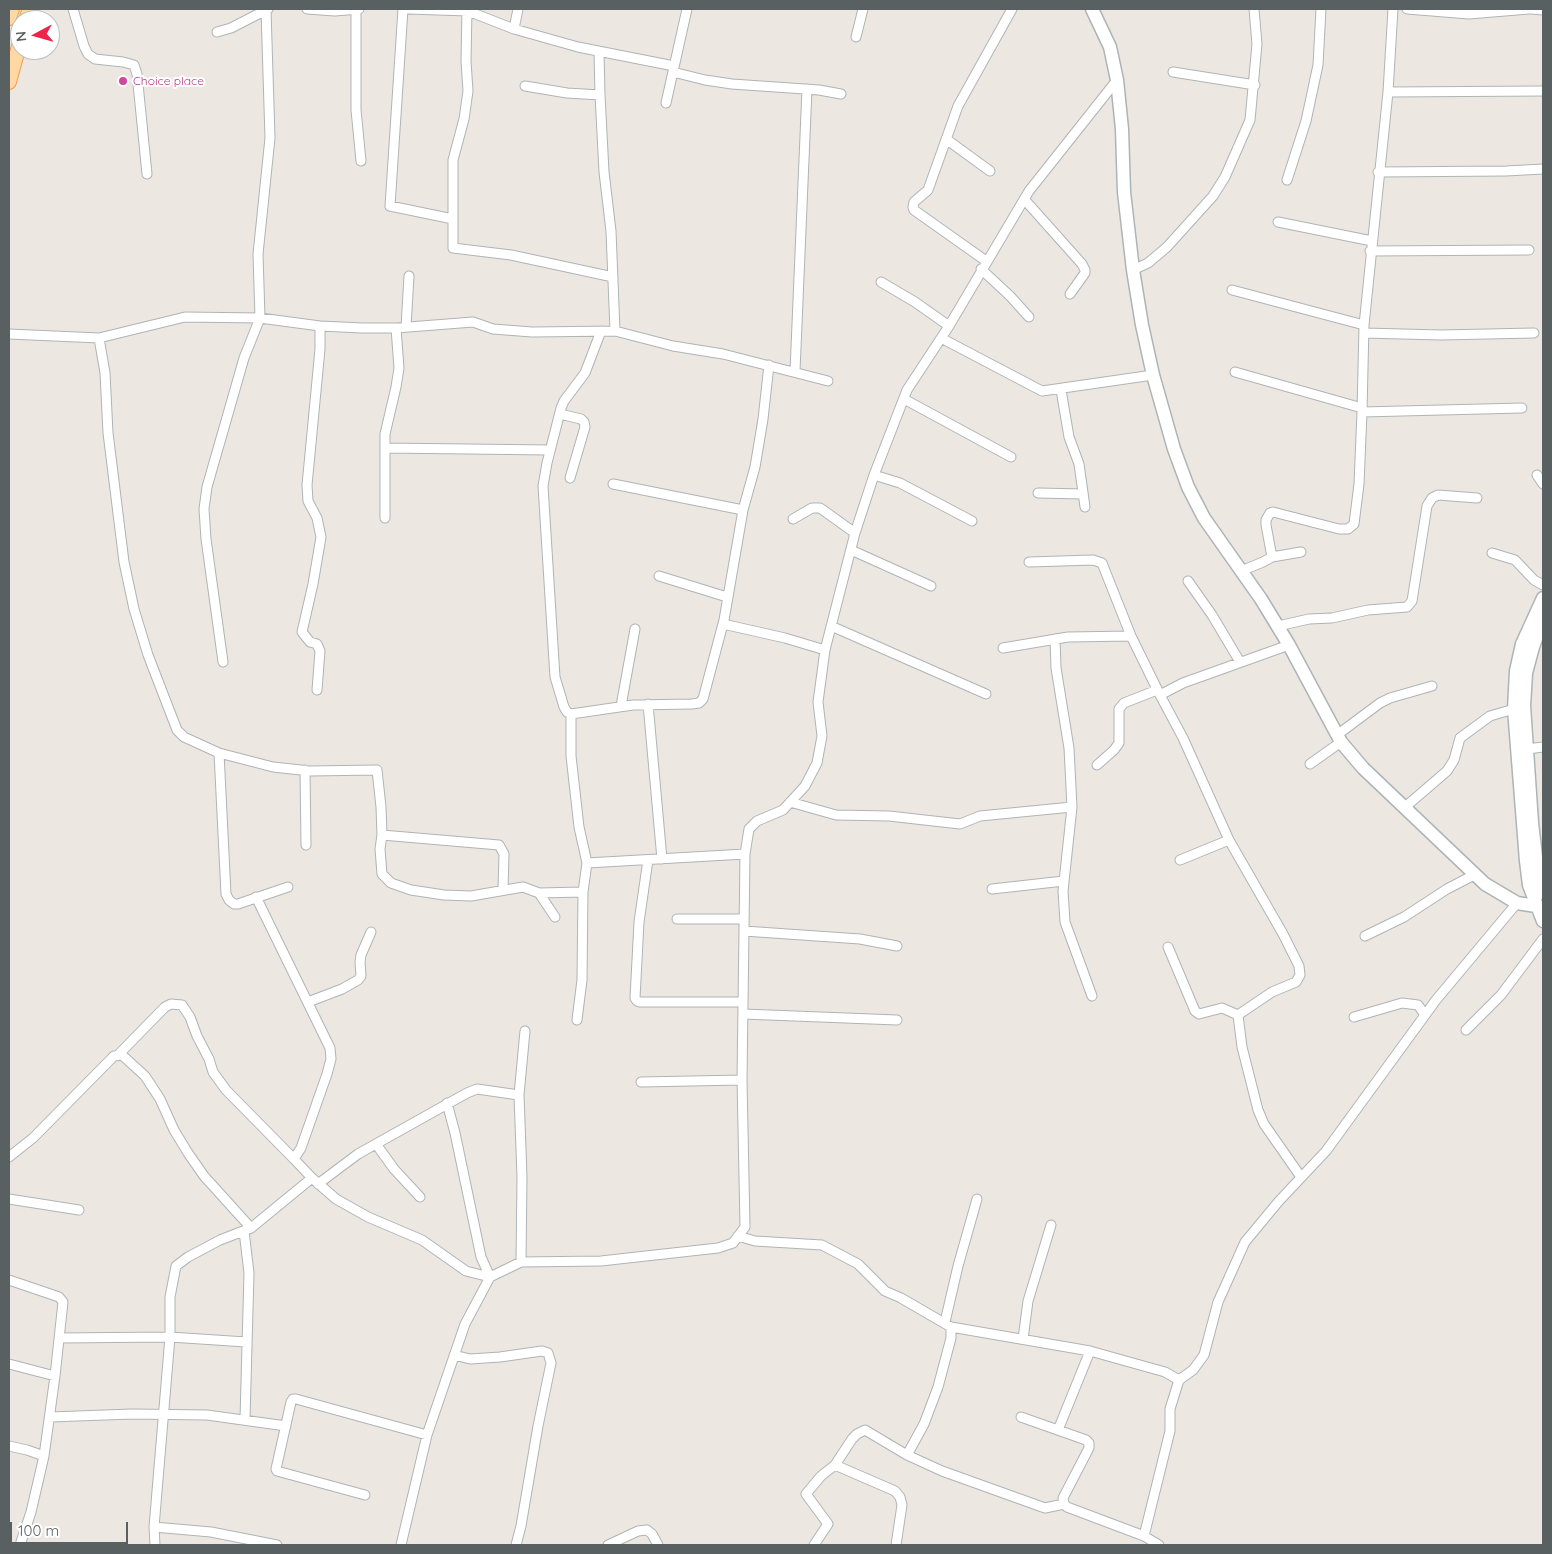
<!DOCTYPE html>
<html>
<head>
<meta charset="utf-8">
<style>
	body { margin:0 }
	#map { position:relative; width:1552px; height:1554px; overflow:hidden; background:#ede7e1; font-family:Quicksand,sans-serif }
	canvas { display:block }
	.frame { position:absolute; inset:0; border:10px solid #596062; pointer-events:none }
	.north { position:absolute; left:10px; top:10px; width:50px; height:50px; box-sizing:border-box; background:#fff; border:1px solid #bdbfc0; border-radius:50%; rotate:264deg; font-size:14px; font-weight:700; line-height:20px; text-align:center; color:#596062 }
	.north::after { content:''; display:block; margin:auto; width:18px; height:22px; background:#ee254b; clip-path:polygon(50% 0,100% 100%,50% 72%,0 100%) }
	.scale { position:absolute; left:10px; top:1522px; width:118px; height:22px; box-sizing:border-box; border:2px solid #596062; border-top:0; padding-left:6px; font-size:15px; line-height:18px; white-space:nowrap; color:#596062; -webkit-text-stroke:4px #fff; paint-order:stroke }
</style>
</head>
<body>
<div id="map">
<canvas width="1552" height="1554"></canvas>
<div class="frame"></div>
<div class="north">N</div>
<div class="scale">100 m</div>
</div>
<script>
const ctx = document.querySelector('canvas').getContext('2d');
ctx.lineJoin = 'round';
function toPath(rows) {
  const path = new Path2D();
  for (const r of rows) {
    path.moveTo(r[0], r[1]);
    for (let i = 2; i < r.length; i += 2) path.lineTo(r[i], r[i + 1]);
  }
  return path;
}
function strokePath(path, color, width, dash) {
  ctx.strokeStyle = color;
  ctx.lineWidth = width;
  ctx.lineCap = dash ? 'butt' : 'round';
  ctx.setLineDash(dash || []);
  ctx.stroke(path);
}
function write(font, color, halo, rows, align = 'center') {
  ctx.font = font + ' Quicksand,sans-serif';
  ctx.lineWidth = 4;
  ctx.setLineDash([]);
  ctx.textBaseline = 'middle';
  ctx.strokeStyle = halo;
  ctx.fillStyle = color;
  for (const [text, x, y, turn = 0] of rows) {
    ctx.save();
    ctx.translate(x, y);
    ctx.rotate((+turn || 0) * Math.PI / 180);
    ctx.textAlign = isNaN(turn) ? turn : align;
    if (halo) ctx.strokeText(text, 0, 0);
    ctx.fillText(text, 0, 0);
    ctx.restore();
  }
}
const street = toPath([
	[73,9,84,46,88,54,95,59,123,62,134,65,137,74,147,174],
	[307,9,335,11,359,9],
	[356,9,356,110,361,161],
	[403,9,390,206,453,219],
	[408,9,468,11,514,29,578,47,674,66],
	[467,9,466,61,468,91,464,119,453,160,453,248,511,255,613,277],
	[1407,9,1469,14,1529,9],
	[1531,9,1543,10],
	[514,29,518,9],
	[217,32,231,28,268,9],
	[856,37,863,9],
	[599,52,600,95,604,172,611,231,615,331],
	[673,72,705,80,732,84,819,90,841,94],
	[1173,72,1255,85],
	[525,86,567,93,600,95],
	[1388,92,1543,91],
	[666,103,687,9],
	[946,139,990,171],
	[1378,172,1506,171,1543,169],
	[1287,180,1306,121,1318,65,1321,9],
	[1024,199,1082,264,1085,270,1085,273,1070,294],
	[1278,222,1372,241],
	[1370,251,1529,250],
	[986,261,914,210,913,207,914,202,928,190,958,106,1012,9],
	[981,269,1010,296,1029,317],
	[1133,270,1148,263,1167,247,1213,196,1225,177,1250,120,1257,44,1254,9],
	[881,282,915,302,949,326],
	[1232,290,1364,325],
	[406,327,409,276],
	[601,331,585,373,564,401,561,408,547,463,543,486,555,677,564,707,567,712,571,714,633,705,692,704,699,703,703,699,724,620,743,510,755,467,763,419,769,365],
	[1364,333,1441,335,1534,333],
	[9,334,99,338,185,317,260,318,320,326,362,328,396,328,473,322,493,329,532,332,615,331,673,346,723,354,828,381],
	[99,338,105,373,108,433,124,562,134,609,148,655,177,730,184,737,219,753,273,767,310,771,377,770,381,807,382,835,380,849,382,874,391,883,411,890,444,895,471,896,523,887,539,893,555,917],
	[941,338,1042,391,1153,375],
	[795,371,807,89],
	[1235,372,1362,408],
	[1061,390,1069,437,1079,464,1085,507],
	[904,399,1011,457],
	[1362,412,1522,408],
	[560,414,581,419,584,422,585,427,570,478],
	[385,448,550,450],
	[874,475,900,483,972,521],
	[1537,475,1543,484],
	[613,484,743,510],
	[1038,493,1083,494],
	[385,518,385,434,396,387,399,368,396,328],
	[793,519,812,508,820,508,855,533],
	[851,550,931,586],
	[1492,553,1515,560,1534,580,1543,585],
	[1272,557,1266,525,1266,520,1270,513,1273,512,1339,529,1348,529,1354,524,1359,484,1362,412,1364,325,1388,92,1393,9],
	[1029,562,1093,560,1102,563,1131,636,1160,695],
	[1241,571,1263,562,1272,557,1301,552],
	[659,576,727,597],
	[1188,581,1212,615,1240,662],
	[723,624,785,638,825,650],
	[831,626,986,694],
	[1278,626,1309,619,1332,618,1368,610,1407,607,1412,601,1427,506,1432,498,1438,495,1477,498],
	[1055,639,1056,668,1069,748,1072,807,1063,891,1065,922,1092,996],
	[1003,648,1068,637,1131,636],
	[223,662,206,539,204,509,207,487,244,358,260,318,258,254,270,138,266,10],
	[317,690,320,651,317,644,310,642,302,632,313,584,321,537,317,518,308,501,307,485,320,349,320,326],
	[648,704,662,859],
	[621,706,635,629],
	[571,714,571,756,579,827,587,863,583,892,582,980,577,1020],
	[1337,735,1380,703,1390,698,1432,686],
	[1527,749,1543,747],
	[219,753,226,894,229,900,234,904,238,904,288,887],
	[1310,764,1341,742],
	[1097,765,1114,750,1119,743,1119,709,1124,703,1157,690],
	[305,770,306,845],
	[790,802,836,815,889,816,960,824,980,816,1072,807],
	[1404,808,1447,771,1454,760,1460,738,1490,716,1514,709],
	[382,835,499,845,504,854,503,890],
	[648,860,639,922,635,998,637,1001,640,1002,743,1002],
	[1180,860,1229,840],
	[587,863,745,854],
	[992,889,1064,881],
	[539,893,583,892],
	[256,897,330,1048,331,1059,327,1074,301,1148,294,1159,312,1178,336,1199,368,1217,422,1240,466,1271,490,1277],
	[677,919,744,919],
	[744,931,860,939,897,946],
	[1365,936,1404,917,1447,889,1474,875],
	[1168,947,1195,1011,1199,1014,1222,1008,1238,1015,1272,992,1296,982,1300,975,1299,966,1283,934,1229,840,1183,738,1160,695,1183,683,1289,645],
	[308,1002,342,989,358,980,361,976,360,962,361,955,371,932],
	[743,1014,897,1020],
	[1238,1015,1242,1047,1258,1110,1264,1124,1301,1177],
	[1354,1017,1402,1003,1418,1005,1425,1015],
	[1466,1030,1501,995,1543,939],
	[118,1055,165,1007,171,1004,182,1005,190,1017,197,1036,209,1059,213,1072,226,1090,294,1159],
	[641,1082,742,1080],
	[447,1103,455,1133,481,1257,490,1277],
	[376,1144,394,1169,420,1197],
	[9,1157,33,1138,111,1059,114,1056,122,1055,145,1076,160,1099,174,1130,188,1153,204,1176,251,1228],
	[318,1184,358,1154,467,1093,477,1089,519,1095],
	[9,1199,79,1210],
	[244,1231,249,1273,245,1419],
	[738,1236,755,1241,822,1245,858,1264,885,1291,901,1298,951,1327,951,1338,938,1387,924,1424,907,1455,865,1430,857,1434,852,1439,835,1465],
	[521,1262,522,1177,519,1095,525,1031],
	[9,1280,59,1297,63,1302,55,1376,44,1456,31,1512,20,1545],
	[945,1322,958,1266,977,1199],
	[951,1327,1090,1351,1165,1372,1179,1380],
	[59,1338,170,1337,246,1342],
	[1023,1339,1028,1301,1051,1225],
	[454,1355,470,1359,500,1357,542,1351,548,1353,551,1363,538,1426,521,1526,516,1545],
	[9,1364,55,1376],
	[50,1417,132,1414,207,1415,286,1426],
	[1021,1417,1086,1440,1089,1443,1089,1448,1063,1498,1064,1504,1067,1507,1144,1536],
	[1058,1430,1090,1351],
	[9,1446,27,1450,44,1456],
	[907,1455,942,1471,1045,1508,1064,1504],
	[365,1495,277,1471,276,1469,291,1402,293,1399,296,1399,427,1435],
	[154,1527,211,1532,277,1545],
	[155,1545,154,1527,170,1337,170,1297,176,1266,188,1257,220,1240,251,1228,312,1178],
	[401,1545,427,1435,465,1324,490,1277,521,1262,601,1261,718,1248,733,1243,745,1227,742,1080,745,854,749,829,757,821,783,810,805,786,817,763,822,736,818,702,825,650,855,533,874,475,907,390,949,326,1029,191,1117,80],
	[608,1545,638,1531,647,1530,652,1534,658,1545],
	[814,1545,828,1524,806,1494,821,1476,835,1465,895,1491,900,1497,902,1505,896,1545],
	[1159,1545,1144,1536,1170,1431,1170,1409,1179,1380,1193,1370,1204,1355,1218,1302,1245,1242,1279,1201,1326,1151,1436,1000,1517,903]
]);
const secondary = toPath([
	[1092,9,1110,47,1117,80,1122,129,1124,192,1133,270,1142,325,1153,375,1174,449,1188,487,1204,518,1261,599,1289,645,1341,742,1363,768,1485,884,1517,903,1536,906],
	[1543,598,1522,644,1516,671,1514,709,1526,861,1529,885,1543,921],
	[1543,620,1533,647,1526,673,1524,706,1532,823,1539,882,1543,893]
]);
const primary = toPath([
	[9,18,12,9],
	[26,20,30,9],
	[9,82,20,42]
]);
strokePath(street, '#afb4b7', 11);
strokePath(secondary, '#adb4b7', 15);
strokePath(primary, '#f59c51', 16);
strokePath(street, '#fff', 9);
strokePath(secondary, '#fff', 12);
strokePath(primary, '#ffd8a4', 14);
for (const [x, y, r, color] of [
	[123,81,5,"#d1479c"]
]) {
  const dot = new Path2D();
  dot.arc(x, y, r, 0, 2 * Math.PI);
  ctx.fillStyle = color;
  ctx.fill(dot);
  strokePath(dot, '#fff', 2);
}
write('12px', '#b23c85', '#fff', [
	["Choice place",133,81]
], 'left');
</script>
</body>
</html>
